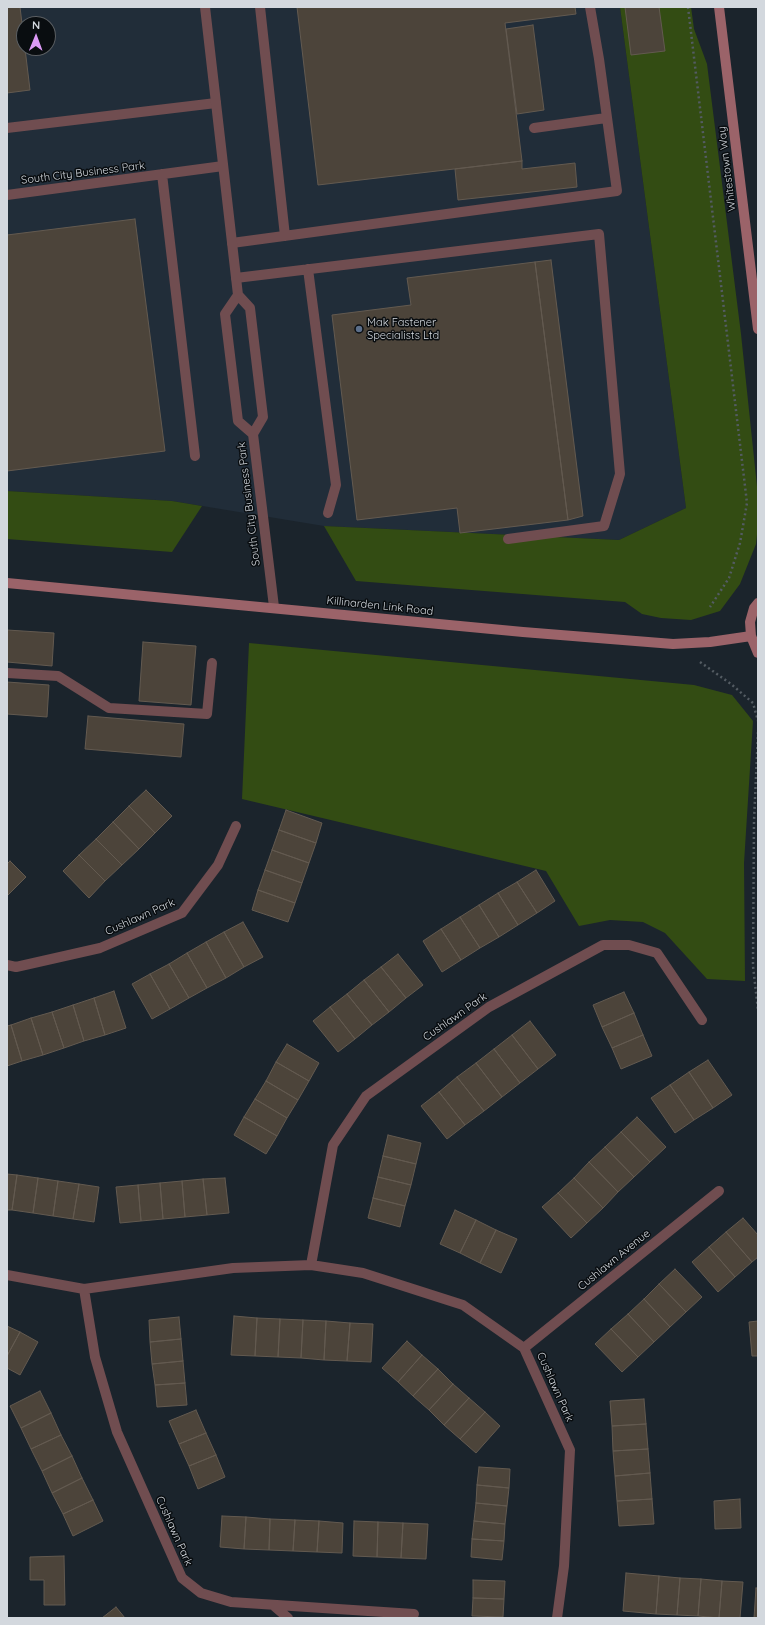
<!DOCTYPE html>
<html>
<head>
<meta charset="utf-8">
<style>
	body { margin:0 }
	#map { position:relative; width:765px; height:1625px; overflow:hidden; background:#1b242c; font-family:Quicksand,sans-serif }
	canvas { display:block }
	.frame { position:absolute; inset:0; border:8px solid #d3d8de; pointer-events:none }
	.north { position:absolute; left:16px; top:16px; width:40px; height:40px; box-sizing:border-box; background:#090d10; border:1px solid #5a5e62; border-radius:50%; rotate:1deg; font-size:11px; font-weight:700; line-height:16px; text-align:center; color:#d3d8de }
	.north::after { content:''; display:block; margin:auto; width:14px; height:18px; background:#db99f5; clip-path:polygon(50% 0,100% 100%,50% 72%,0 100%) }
</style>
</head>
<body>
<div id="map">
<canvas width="765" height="1625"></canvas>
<div class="frame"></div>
<div class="north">N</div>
</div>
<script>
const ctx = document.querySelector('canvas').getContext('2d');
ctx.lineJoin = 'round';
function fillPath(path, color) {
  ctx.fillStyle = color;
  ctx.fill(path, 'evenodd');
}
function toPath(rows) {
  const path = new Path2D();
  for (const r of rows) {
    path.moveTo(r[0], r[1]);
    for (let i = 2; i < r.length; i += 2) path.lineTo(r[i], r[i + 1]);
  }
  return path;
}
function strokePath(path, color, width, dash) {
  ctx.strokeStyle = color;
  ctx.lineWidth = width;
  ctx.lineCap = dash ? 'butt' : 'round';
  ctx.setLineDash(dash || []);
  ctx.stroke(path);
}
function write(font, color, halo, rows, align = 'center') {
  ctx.font = font + ' Quicksand,sans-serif';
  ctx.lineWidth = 3;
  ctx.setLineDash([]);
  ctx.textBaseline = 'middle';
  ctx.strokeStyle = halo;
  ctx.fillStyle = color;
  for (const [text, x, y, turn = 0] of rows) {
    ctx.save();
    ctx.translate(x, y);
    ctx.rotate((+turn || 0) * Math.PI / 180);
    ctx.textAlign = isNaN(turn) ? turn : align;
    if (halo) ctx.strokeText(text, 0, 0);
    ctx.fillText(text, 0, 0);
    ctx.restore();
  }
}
fillPath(toPath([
	[7,7,620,7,686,508,619,540,324,526,172,501,7,491],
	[24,24,48,24,48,48,24,48]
]), '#212d39');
fillPath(toPath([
	[620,7,691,7,694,29,707,64,741,334,758,496,758,525,756,544,740,584,720,611,691,620,661,618,642,614,625,602,356,581,324,526,619,540,686,508],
	[7,491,172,501,202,506,172,552,7,539],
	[249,643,694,685,732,695,753,721,744,863,745,981,707,979,665,933,643,922,610,920,579,926,546,871,242,799]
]), '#334c13');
const building = toPath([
	[7,7,20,7,30,90,7,93,7,7],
	[297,7,575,7,576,14,505,23,522,161,318,185,297,7],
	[625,7,659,7,665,51,631,55,625,7],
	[533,25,544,110,517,114,506,29,533,25],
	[522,161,522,169,575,163,577,187,458,200,455,169,522,161],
	[135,219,165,451,7,471,7,235,135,219],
	[551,260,583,516,568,520,535,262,551,260],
	[535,262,568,520,460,533,457,508,357,520,332,315,411,305,407,278,535,262],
	[7,630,54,633,52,666,7,662,7,630],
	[143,642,196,646,191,705,139,701,143,642],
	[7,682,49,685,47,717,7,714,7,682],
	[88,716,184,724,181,757,85,749,88,716],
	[146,790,172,816,155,833,129,806,146,790],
	[129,806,155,833,139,849,113,822,129,806],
	[286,810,322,823,316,843,279,830,286,810],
	[113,822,139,849,122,865,96,839,113,822],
	[279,830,316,843,309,863,272,850,279,830],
	[96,839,122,865,105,881,79,855,96,839],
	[272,850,309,863,302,883,265,870,272,850],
	[79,855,105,881,89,898,63,871,79,855],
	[10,861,26,877,7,896,7,864,10,861],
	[265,870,302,883,295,903,258,890,265,870],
	[536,870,555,901,537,913,517,882,536,870],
	[517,882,537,913,518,925,498,893,517,882],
	[258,890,295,903,288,922,252,910,258,890],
	[498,893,518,925,499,937,479,905,498,893],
	[479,905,499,937,480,948,460,917,479,905],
	[460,917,480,948,461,960,441,929,460,917],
	[243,922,263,957,244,967,224,932,243,922],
	[441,929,461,960,442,972,423,941,441,929],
	[224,932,244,967,226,978,206,942,224,932],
	[206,942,226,978,207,988,187,953,206,942],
	[187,953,207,988,189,998,169,964,187,953],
	[398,954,423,985,406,998,381,967,398,954],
	[169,964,189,998,170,1009,150,974,169,964],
	[381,967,406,998,389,1012,364,980,381,967],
	[150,974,170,1009,152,1019,132,984,150,974],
	[364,980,389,1012,372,1025,347,994,364,980],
	[114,991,126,1028,105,1035,94,998,114,991],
	[624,992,634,1013,602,1027,593,1005,624,992],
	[347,994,372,1025,355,1039,330,1007,347,994],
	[94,998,105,1035,84,1041,73,1005,94,998],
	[73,1005,84,1041,64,1048,52,1012,73,1005],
	[330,1007,355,1039,338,1052,313,1021,330,1007],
	[52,1012,64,1048,43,1055,31,1018,52,1012],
	[634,1013,643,1035,612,1048,602,1027,634,1013],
	[31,1018,43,1055,22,1061,11,1025,31,1018],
	[530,1021,556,1055,538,1069,512,1035,530,1021],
	[11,1025,22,1061,7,1066,7,1026,11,1025],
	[512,1035,538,1069,520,1083,494,1049,512,1035],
	[643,1035,652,1056,621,1069,612,1048,643,1035],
	[287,1044,319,1063,309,1081,276,1062,287,1044],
	[494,1049,520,1083,502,1097,476,1063,494,1049],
	[708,1060,732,1095,713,1108,689,1072,708,1060],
	[276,1062,309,1081,298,1100,266,1081,276,1062],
	[476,1063,502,1097,484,1111,457,1077,476,1063],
	[689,1072,713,1108,694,1120,670,1085,689,1072],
	[457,1077,484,1111,465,1125,439,1092,457,1077],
	[266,1081,298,1100,287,1118,255,1099,266,1081],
	[670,1085,694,1120,675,1133,651,1098,670,1085],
	[439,1092,465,1125,447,1139,421,1106,439,1092],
	[255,1099,287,1118,277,1136,244,1117,255,1099],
	[244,1117,277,1136,266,1154,234,1135,244,1117],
	[637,1117,666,1147,650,1162,621,1132,637,1117],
	[621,1132,650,1162,634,1177,605,1147,621,1132],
	[388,1135,421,1143,416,1164,383,1156,388,1135],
	[605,1147,634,1177,618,1192,589,1162,605,1147],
	[383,1156,416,1164,411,1185,378,1177,383,1156],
	[589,1162,618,1192,603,1208,574,1178,589,1162],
	[7,1174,17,1175,12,1210,7,1210,7,1174],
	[17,1175,38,1178,33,1213,12,1210,17,1175],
	[378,1177,411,1185,405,1206,373,1198,378,1177],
	[38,1178,58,1181,53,1216,33,1213,38,1178],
	[225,1178,229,1213,207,1215,203,1179,225,1178],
	[574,1178,603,1208,587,1223,558,1193,574,1178],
	[203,1179,207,1215,185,1217,182,1181,203,1179],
	[58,1181,79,1184,73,1219,53,1216,58,1181],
	[182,1181,185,1217,163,1219,160,1183,182,1181],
	[160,1183,163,1219,141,1221,138,1185,160,1183],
	[79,1184,99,1187,94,1222,73,1219,79,1184],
	[138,1185,141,1221,120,1223,116,1187,138,1185],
	[558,1193,587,1223,571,1238,542,1207,558,1193],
	[373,1198,405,1206,400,1227,368,1218,373,1198],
	[455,1210,476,1220,460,1253,440,1244,455,1210],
	[743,1218,758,1235,758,1257,752,1262,726,1232,743,1218],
	[476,1220,496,1230,480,1263,460,1253,476,1220],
	[496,1230,517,1239,501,1273,480,1263,496,1230],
	[726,1232,752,1262,735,1277,709,1247,726,1232],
	[709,1247,735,1277,718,1292,692,1262,709,1247],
	[675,1269,702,1297,686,1312,659,1284,675,1269],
	[659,1284,686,1312,670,1327,644,1299,659,1284],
	[644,1299,670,1327,654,1342,628,1314,644,1299],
	[628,1314,654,1342,638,1357,611,1329,628,1314],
	[234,1316,257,1318,255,1356,231,1355,234,1316],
	[179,1317,181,1339,150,1342,149,1320,179,1317],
	[257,1318,280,1319,278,1357,255,1356,257,1318],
	[280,1319,303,1320,301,1358,278,1357,280,1319],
	[303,1320,326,1321,324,1360,301,1358,303,1320],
	[326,1321,350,1323,347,1361,324,1360,326,1321],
	[758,1321,758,1356,752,1356,749,1322,758,1321],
	[350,1323,373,1324,371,1362,347,1361,350,1323],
	[7,1326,20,1332,7,1356,7,1326],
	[611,1329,638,1357,622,1372,595,1344,611,1329],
	[20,1332,38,1342,20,1375,7,1368,7,1356,20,1332],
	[181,1339,183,1361,152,1364,150,1342,181,1339],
	[407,1341,422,1355,398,1382,382,1368,407,1341],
	[422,1355,438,1369,413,1396,398,1382,422,1355],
	[183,1361,185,1383,155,1385,152,1364,183,1361],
	[438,1369,453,1384,429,1410,413,1396,438,1369],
	[185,1383,187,1405,157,1407,155,1385,185,1383],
	[453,1384,469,1398,444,1425,429,1410,453,1384],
	[40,1391,51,1413,21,1428,10,1406,40,1391],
	[469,1398,485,1412,460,1439,444,1425,469,1398],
	[644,1399,646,1424,612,1426,610,1401,644,1399],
	[196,1410,206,1433,179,1444,169,1421,196,1410],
	[485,1412,500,1426,476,1453,460,1439,485,1412],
	[51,1413,61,1435,31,1449,21,1428,51,1413],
	[646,1424,648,1449,613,1451,612,1426,646,1424],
	[206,1433,216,1455,189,1466,179,1444,206,1433],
	[61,1435,72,1456,42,1471,31,1449,61,1435],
	[648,1449,650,1473,615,1476,613,1451,648,1449],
	[216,1455,225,1477,198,1489,189,1466,216,1455],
	[72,1456,82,1478,52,1493,42,1471,72,1456],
	[479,1467,510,1469,509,1488,477,1485,479,1467],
	[650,1473,652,1499,617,1501,615,1476,650,1473],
	[82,1478,93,1500,63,1514,52,1493,82,1478],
	[477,1485,509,1488,507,1506,476,1503,477,1485],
	[652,1499,654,1524,619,1526,617,1501,652,1499],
	[740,1499,741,1528,715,1529,714,1501,740,1499],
	[93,1500,103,1521,73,1536,63,1514,93,1500],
	[476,1503,507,1506,505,1524,474,1521,476,1503],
	[222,1516,246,1517,244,1549,220,1547,222,1516],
	[246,1517,270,1519,269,1550,244,1549,246,1517],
	[270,1519,295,1520,293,1551,269,1550,270,1519],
	[295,1520,319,1521,317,1552,293,1551,295,1520],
	[319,1521,343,1523,342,1553,317,1552,319,1521],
	[354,1521,378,1522,377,1557,353,1556,354,1521],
	[474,1521,505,1524,504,1541,472,1539,474,1521],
	[378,1522,403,1523,401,1558,377,1557,378,1522],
	[403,1523,428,1524,426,1559,401,1558,403,1523],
	[472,1539,504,1541,502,1560,471,1557,472,1539],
	[64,1556,65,1605,44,1605,44,1580,30,1580,30,1557,64,1556],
	[626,1573,659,1576,656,1614,623,1611,626,1573],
	[659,1576,680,1578,677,1615,656,1614,659,1576],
	[680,1578,701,1579,698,1616,677,1615,680,1578],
	[701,1579,722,1581,719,1618,698,1616,701,1579],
	[473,1580,505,1581,504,1599,473,1598,473,1580],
	[722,1581,743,1582,740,1618,719,1618,722,1581],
	[756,1588,758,1588,758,1618,754,1618,756,1588],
	[473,1598,504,1599,503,1617,472,1616,473,1598],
	[116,1607,125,1618,102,1618,116,1607]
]);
fillPath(building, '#4c443a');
strokePath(building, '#635a50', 1);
strokePath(toPath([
	[688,7,747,503,740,543,729,578,710,607],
	[700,662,731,684,753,703,758,721],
	[758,732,754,821,753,966,758,1010]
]), '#545c63', 2.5, [2, 3]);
strokePath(toPath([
	[260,7,285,236],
	[7,128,216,103],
	[534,128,606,118],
	[162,174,195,456],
	[7,195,223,166],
	[232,243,617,191,599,59,590,7],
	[308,269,336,485,328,513],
	[236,278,599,234,620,474,604,526,508,539],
	[7,673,58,676,109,708,207,714,212,663]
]), '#704d50', 10);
strokePath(toPath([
	[205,7,238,295,250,308,263,417,253,434,274,607],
	[238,295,225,314,238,421,253,434],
	[7,965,16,967,100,948,182,913,218,865,236,826],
	[311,1265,333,1145,366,1096,489,1007,603,945,629,945,657,953,702,1020],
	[7,1275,84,1289,233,1268,311,1265,363,1273,463,1305,524,1348,570,1450,564,1566,557,1618],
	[84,1289,95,1357,117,1432,182,1578,201,1593,231,1602,414,1614],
	[524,1348,719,1191],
	[273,1605,288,1618]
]), '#704d50', 10);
strokePath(toPath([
	[719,7,758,329],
	[7,583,523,632,673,644,710,642,751,636],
	[758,603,754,608,750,622,751,636,758,653]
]), '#9b6369', 10);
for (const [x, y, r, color] of [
	[359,329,4,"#5c6f8a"]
]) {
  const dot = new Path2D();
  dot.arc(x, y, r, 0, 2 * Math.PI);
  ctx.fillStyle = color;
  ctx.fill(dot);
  strokePath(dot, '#090d10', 1.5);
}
write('11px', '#d3d8de', '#090d10', [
	["Whitestown Way",727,169,-97],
	["South City Business Park",83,173,-7],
	["South City Business Park",249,504,-97],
	["Killinarden Link Road",380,606,6],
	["Cushlawn Park",140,917,-24],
	["Cushlawn Park",455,1017,-35],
	["Cushlawn Avenue",614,1260,-39],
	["Cushlawn Park",555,1387,66],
	["Cushlawn Park",174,1531,66]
]);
write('11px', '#d3d8de', '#090d10', [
	["Mak Fastener",367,323],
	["Specialists Ltd",367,336]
], 'left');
</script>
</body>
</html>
